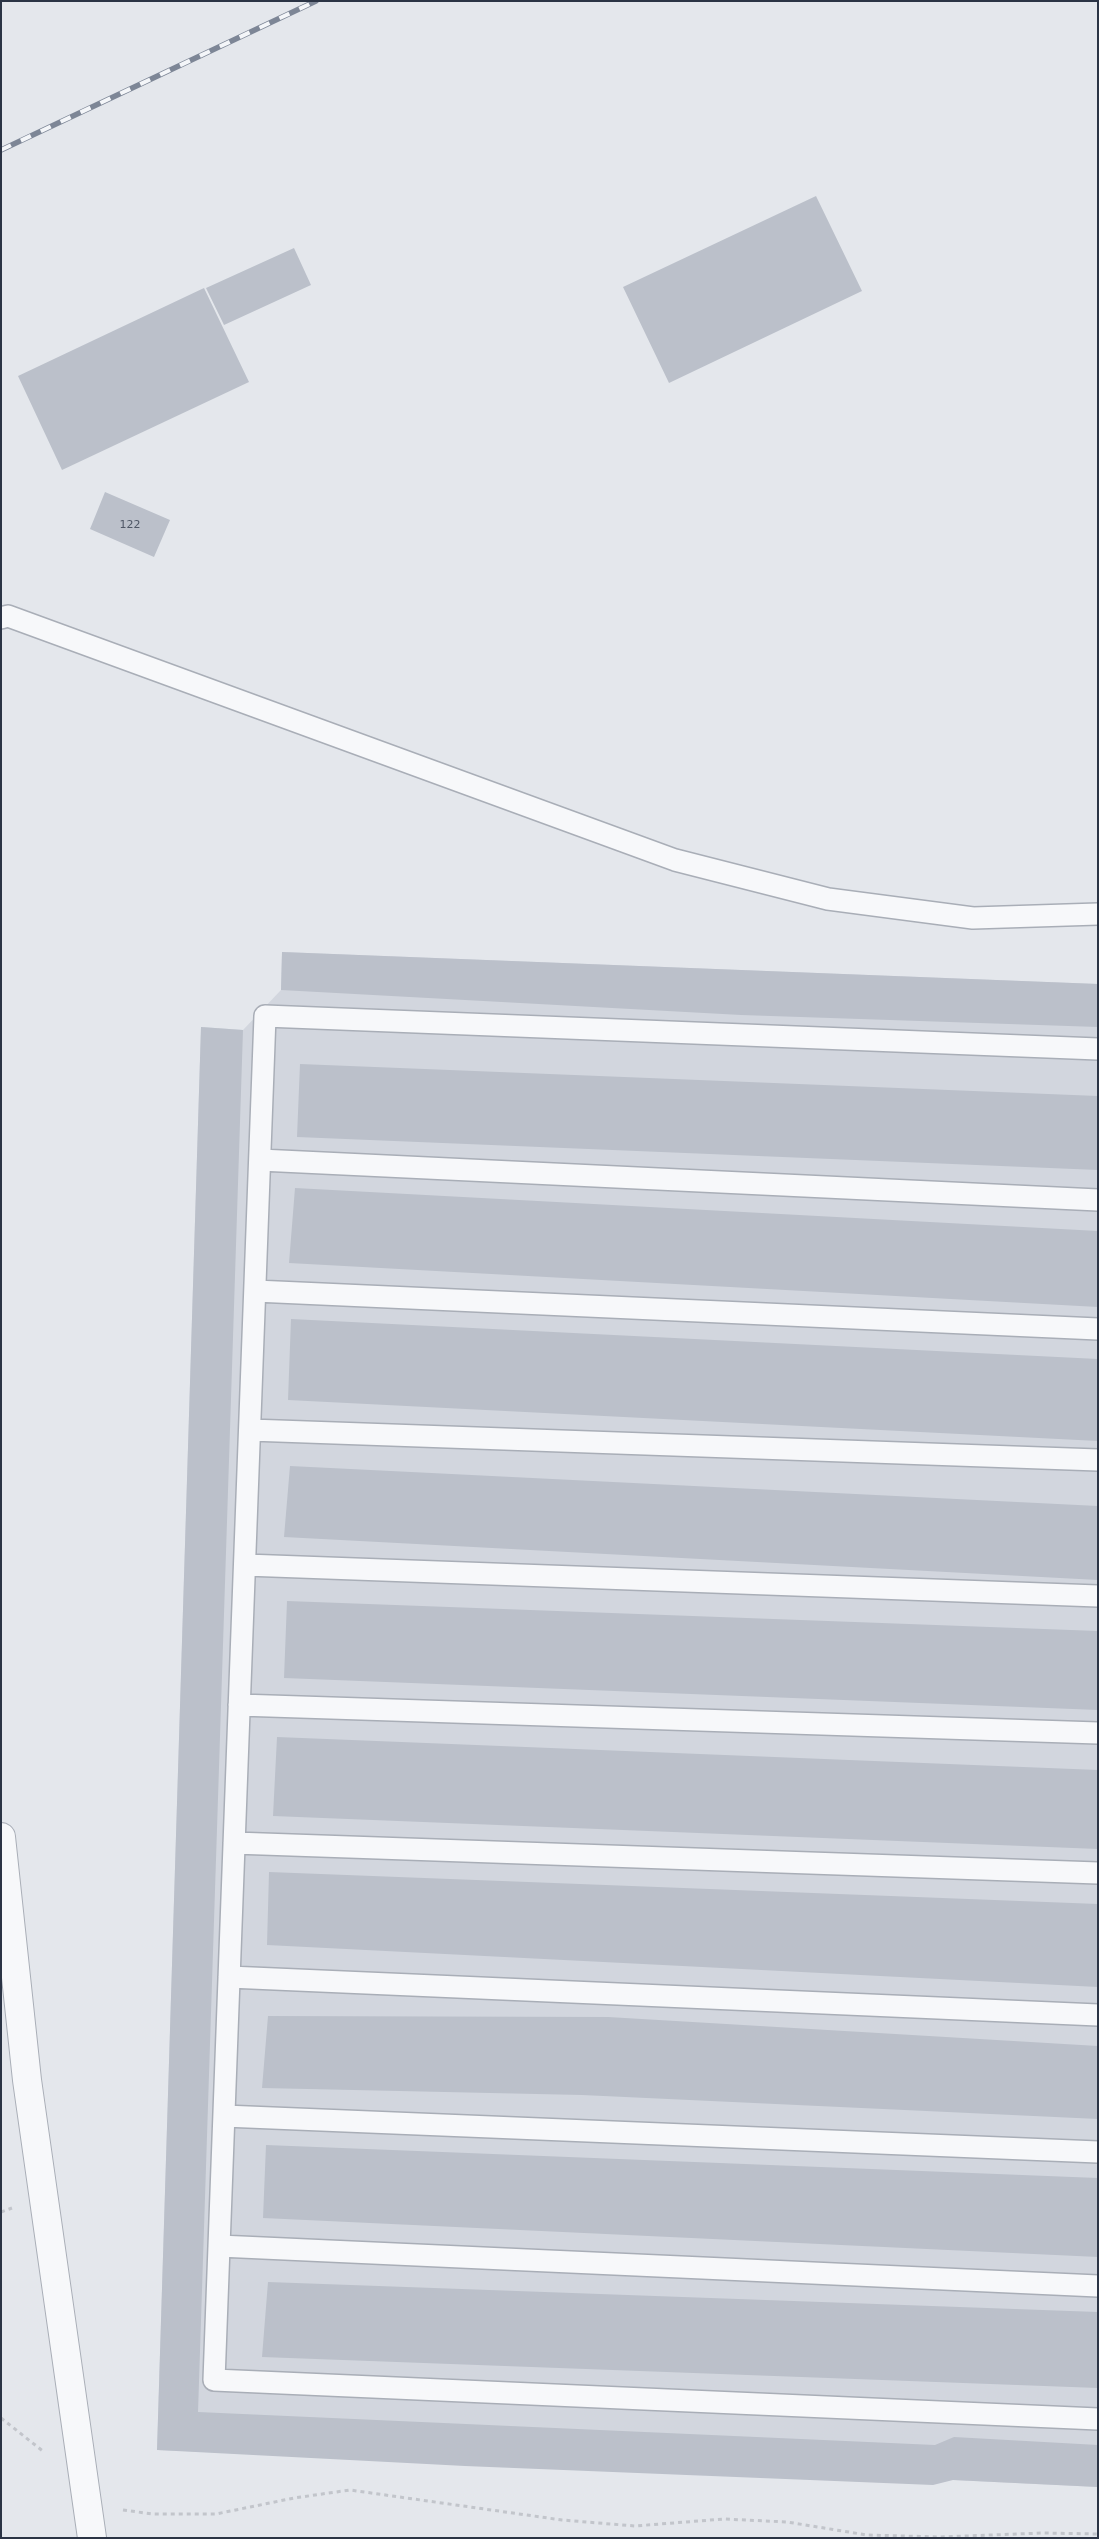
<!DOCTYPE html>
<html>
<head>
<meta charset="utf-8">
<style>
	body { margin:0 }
	#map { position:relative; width:1099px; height:2539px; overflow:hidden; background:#e4e7ec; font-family:"DejaVu Sans",sans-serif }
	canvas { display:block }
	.frame { position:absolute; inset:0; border:2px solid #2b3445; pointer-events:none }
</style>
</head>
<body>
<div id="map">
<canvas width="1099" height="2539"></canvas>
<div class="frame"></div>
</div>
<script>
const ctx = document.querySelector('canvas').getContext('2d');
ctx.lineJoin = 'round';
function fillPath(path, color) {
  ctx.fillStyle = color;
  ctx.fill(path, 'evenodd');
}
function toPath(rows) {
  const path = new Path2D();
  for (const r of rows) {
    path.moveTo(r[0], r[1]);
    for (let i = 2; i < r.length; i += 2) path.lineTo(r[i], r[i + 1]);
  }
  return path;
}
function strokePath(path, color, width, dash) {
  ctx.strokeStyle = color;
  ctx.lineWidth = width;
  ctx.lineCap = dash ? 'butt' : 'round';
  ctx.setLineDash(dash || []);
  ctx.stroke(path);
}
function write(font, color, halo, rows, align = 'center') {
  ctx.font = font + ' "DejaVu Sans",sans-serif';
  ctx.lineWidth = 4.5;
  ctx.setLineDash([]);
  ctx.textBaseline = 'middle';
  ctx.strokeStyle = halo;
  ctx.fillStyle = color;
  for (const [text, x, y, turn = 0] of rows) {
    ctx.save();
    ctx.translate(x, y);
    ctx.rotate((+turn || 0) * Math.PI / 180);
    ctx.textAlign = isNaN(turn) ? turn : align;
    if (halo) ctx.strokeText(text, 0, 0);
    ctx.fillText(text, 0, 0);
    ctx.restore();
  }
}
fillPath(toPath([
	[282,952,1098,984,1098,2487,953,2480,157,2450,201,1027,243,1030,281,990]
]), '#d2d6de');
fillPath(toPath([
	[816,196,862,291,669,383,623,287],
	[294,248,311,285,224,325,206,288],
	[204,288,249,382,62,470,18,376],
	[105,492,170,520,154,557,90,529],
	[282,952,1098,984,1098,1027,741,1015,281,990],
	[201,1027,243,1030,198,2412,935,2445,954,2437,1098,2445,1098,2487,953,2480,933,2485,465,2466,157,2450],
	[300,1064,1098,1096,1098,1170,297,1137],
	[295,1188,1098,1231,1098,1307,289,1263],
	[291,1319,1098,1359,1098,1441,288,1400],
	[290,1466,1098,1506,1098,1580,284,1537],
	[287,1601,1098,1631,1098,1710,284,1678],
	[277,1737,1098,1770,1098,1849,273,1816],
	[269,1872,1098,1904,1098,1987,267,1945],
	[268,2016,608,2017,1098,2046,1098,2119,582,2095,262,2088],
	[266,2145,1098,2178,1098,2257,263,2218],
	[268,2282,1098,2312,1098,2388,262,2357]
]), '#bbc0ca');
const service = toPath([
	[1,618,8,616,675,860,828,899,973,918,1098,914],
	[1098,1049,265,1016,214,2380,1098,2419],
	[260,1160,1098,1200],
	[255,1291,1098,1329],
	[250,1430,1098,1460],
	[245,1565,1098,1596],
	[239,1705,1098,1733],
	[234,1843,1098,1873],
	[229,1977,1098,2015],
	[224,2116,1098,2152],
	[219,2246,1098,2286]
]);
const tertiary = toPath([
	[1,1837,27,2080,92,2538]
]);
strokePath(service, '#a9aeb7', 24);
strokePath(tertiary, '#a9aeb7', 30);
strokePath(toPath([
	[1,2212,12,2208],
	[1,2418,44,2452],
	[123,2510,153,2514,216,2514,294,2498,350,2490,562,2520,635,2526,724,2519,787,2522,867,2535,940,2537,1043,2533,1098,2534]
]), '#c2c5cb', 3, [4, 4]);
strokePath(service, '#f7f8fa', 21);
strokePath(tertiary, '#f7f8fa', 28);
const rail = toPath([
	[1,150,316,1]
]);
strokePath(rail, '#7d8696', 5.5);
strokePath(rail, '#f4f6f9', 4, [11]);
write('11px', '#4f5766', null, [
	["122",130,525]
]);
</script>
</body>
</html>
